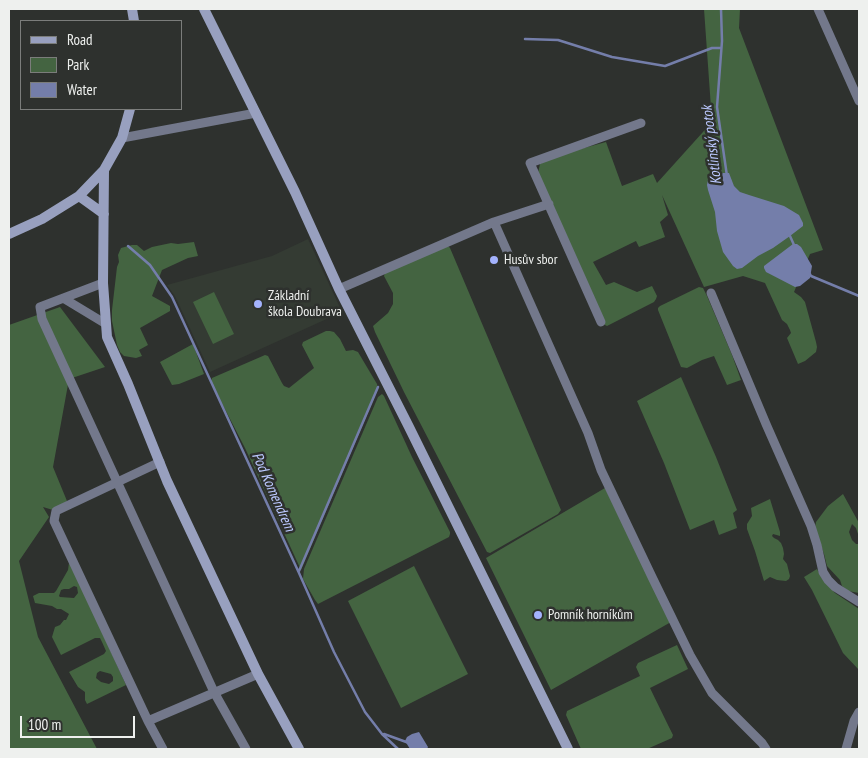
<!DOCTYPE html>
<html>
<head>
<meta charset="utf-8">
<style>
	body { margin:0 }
	#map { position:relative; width:868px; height:758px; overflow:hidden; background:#2e312e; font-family:"PT Sans Narrow",sans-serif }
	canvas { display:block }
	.frame { position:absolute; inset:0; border:10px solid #eef0ee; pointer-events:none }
	.legend { position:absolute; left:20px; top:20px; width:162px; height:90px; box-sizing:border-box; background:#2e312e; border:1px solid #7b7d7b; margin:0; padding:6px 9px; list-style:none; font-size:15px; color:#eef0ee }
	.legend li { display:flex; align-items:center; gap:10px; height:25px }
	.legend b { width:25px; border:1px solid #7b7d7b }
	.scale { position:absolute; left:20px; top:716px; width:115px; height:22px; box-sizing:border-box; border:2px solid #eef0ee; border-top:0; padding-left:6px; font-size:15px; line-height:18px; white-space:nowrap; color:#eef0ee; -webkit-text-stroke:4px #2e312e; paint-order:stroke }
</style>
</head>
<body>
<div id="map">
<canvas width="868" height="758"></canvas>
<div class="frame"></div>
<ul class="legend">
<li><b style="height:6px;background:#98a0bf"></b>Road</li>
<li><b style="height:14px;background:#446441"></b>Park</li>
<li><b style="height:14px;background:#747eaa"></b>Water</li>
</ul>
<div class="scale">100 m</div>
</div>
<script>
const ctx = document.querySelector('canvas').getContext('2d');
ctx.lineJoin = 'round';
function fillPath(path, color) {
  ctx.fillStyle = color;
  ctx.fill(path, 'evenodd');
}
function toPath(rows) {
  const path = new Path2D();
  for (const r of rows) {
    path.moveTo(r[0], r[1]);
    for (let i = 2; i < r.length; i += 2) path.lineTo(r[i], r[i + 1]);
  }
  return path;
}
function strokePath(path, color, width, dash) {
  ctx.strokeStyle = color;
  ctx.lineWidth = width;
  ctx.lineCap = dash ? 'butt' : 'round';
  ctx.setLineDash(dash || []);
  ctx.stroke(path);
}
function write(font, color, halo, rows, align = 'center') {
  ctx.font = font + ' "PT Sans Narrow",sans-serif';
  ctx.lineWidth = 5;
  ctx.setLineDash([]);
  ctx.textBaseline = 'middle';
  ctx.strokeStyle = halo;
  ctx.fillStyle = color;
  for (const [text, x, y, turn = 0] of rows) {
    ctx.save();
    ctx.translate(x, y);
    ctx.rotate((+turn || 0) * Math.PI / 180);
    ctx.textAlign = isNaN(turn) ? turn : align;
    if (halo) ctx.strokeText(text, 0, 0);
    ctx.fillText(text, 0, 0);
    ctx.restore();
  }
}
fillPath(toPath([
	[308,239,342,312,210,372,175,296,167,285,272,256]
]), '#343b33');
fillPath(toPath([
	[704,9,740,9,739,28,823,250,810,254,794,292,801,297,805,302,816,342,817,347,816,352,805,361,798,364,787,338,791,333,790,330,787,324,782,320,765,283,743,276,704,287,662,195,668,215,660,222,665,237,639,247,636,241,593,262,606,285,614,282,637,292,652,286,657,296,656,299,654,302,607,326,605,325,603,323,538,173,540,164,551,157,606,142,622,186,653,174,657,183,712,122],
	[194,242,198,256,188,258,162,270,152,296,170,306,170,311,140,328,148,345,139,350,142,356,136,358,124,356,120,352,117,345,112,321,112,310,117,267,119,262,118,255,121,248,132,245,137,245,144,251,152,247,171,243,178,244],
	[448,246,450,248,561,510,558,514,490,553,487,552,404,392,375,332,373,326,388,313,393,304,393,293,384,276,385,273],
	[699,287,703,288,707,296,732,355,741,380,727,385,714,356,702,360,687,368,681,367,658,310,658,308,660,306],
	[214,292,234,334,213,344,193,302],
	[60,307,105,367,69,379,53,467,67,501,53,510,43,507,49,517,19,561,38,637,97,749,9,749,9,325],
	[326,331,330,331,334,332,340,339,346,351,353,350,358,352,377,384,378,389,301,570,245,448,211,382,212,378,265,355,268,356,282,383,284,386,289,388,314,368,302,345,303,342],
	[193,344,204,374,179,384,172,385,160,362],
	[681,377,716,457,737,510,733,513,737,528,719,535,714,520,690,530,664,463,637,401],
	[382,394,384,396,412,457,450,532,450,534,449,537,318,604,315,600,303,579,304,569,378,397],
	[605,488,671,622,551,690,486,558],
	[843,494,859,523,859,537,856,528,852,524,849,532,852,540,856,544,859,544,859,593,848,591,842,586,840,580,827,566,824,554,815,528,816,522,828,506],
	[770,499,780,532,780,536,773,534,772,536,774,538,778,540,781,543,783,548,784,554,783,559,787,564,790,576,789,579,786,581,777,580,770,577,764,581,755,551,747,529,747,524,752,516,751,508],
	[69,563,71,564,126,685,87,704,85,700,85,692,78,687,69,672,104,654,106,651,102,642,100,638,95,638,61,655,52,637,55,627,60,625,64,620,66,620,69,614,61,609,57,609,52,606,35,603,33,596,39,593,54,593,56,591,68,570],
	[74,586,77,587,78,593,74,598,60,597,59,596,61,590,64,589,69,589],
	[100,671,111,674,113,677,113,681,109,684,101,682,96,678,97,673],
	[414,566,468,674,401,708,348,601],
	[817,569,822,578,835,593,859,609,859,670,843,653,812,590,804,577],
	[677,645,688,669,650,688,667,723,673,735,672,738,647,749,581,749,566,715,567,711,640,676,636,667,638,663]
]), '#446441');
fillPath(toPath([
	[723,173,729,173,734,186,740,192,749,195,784,206,799,215,803,223,803,226,790,236,773,248,758,256,742,268,737,269,733,266,723,252,717,231,715,212,708,190,707,185,708,180,712,176],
	[793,244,797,244,801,247,812,266,810,278,800,286,795,287,766,272,764,268,764,266],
	[419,732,428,747,427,749,410,749,405,741,407,737,412,734]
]), '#747eaa');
strokePath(toPath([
	[721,9,722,41,717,107,727,176],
	[525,39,558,40,612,57,665,66,712,48,721,48],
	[788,235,790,236,794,245],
	[128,246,150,265,172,297,299,573,334,652,365,712,382,734,398,749],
	[810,274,811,276,859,296],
	[299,571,378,387],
	[384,734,409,743]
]), '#747eaa', 2.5);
strokePath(toPath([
	[818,9,859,101],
	[122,138,256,113],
	[494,222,588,433,601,470,652,577,690,655,712,693,762,743,766,749],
	[103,283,40,307,42,319,214,692,246,749],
	[339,289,494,222,549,204],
	[711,293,766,424,811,526,817,545,823,572,828,580,835,587,859,602],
	[63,298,106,324],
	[601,322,530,163,641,123],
	[160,462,56,511,54,521,148,721,163,749],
	[148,721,258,674],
	[846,749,854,721,859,712]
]), '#73788b', 9);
strokePath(toPath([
	[132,9,134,21],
	[204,9,295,192,339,289,409,427,568,749],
	[104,170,103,283,107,337,128,384,167,481,258,674,299,749],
	[79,196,104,214],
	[9,234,42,219,79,196,104,170,122,138,130,109]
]), '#98a0bf', 10);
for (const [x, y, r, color] of [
	[494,260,5,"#a3b2fd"],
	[258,304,5,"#a3b2fd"],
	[538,615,5,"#a3b2fd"]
]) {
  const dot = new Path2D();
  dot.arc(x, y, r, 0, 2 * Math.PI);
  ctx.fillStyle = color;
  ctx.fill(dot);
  strokePath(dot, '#2e312e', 2);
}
write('14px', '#eef0ee', '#2e312e', [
	["Husův sbor",504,260],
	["Základní",268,296],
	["škola Doubrava",268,312],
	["Pomník horníkům",548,615]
], 'left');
write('italic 15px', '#bbc8ff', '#2e312e', [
	["Kotlinský potok",712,145,-97],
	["Pod Komendrem",273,492,66]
]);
</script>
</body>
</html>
